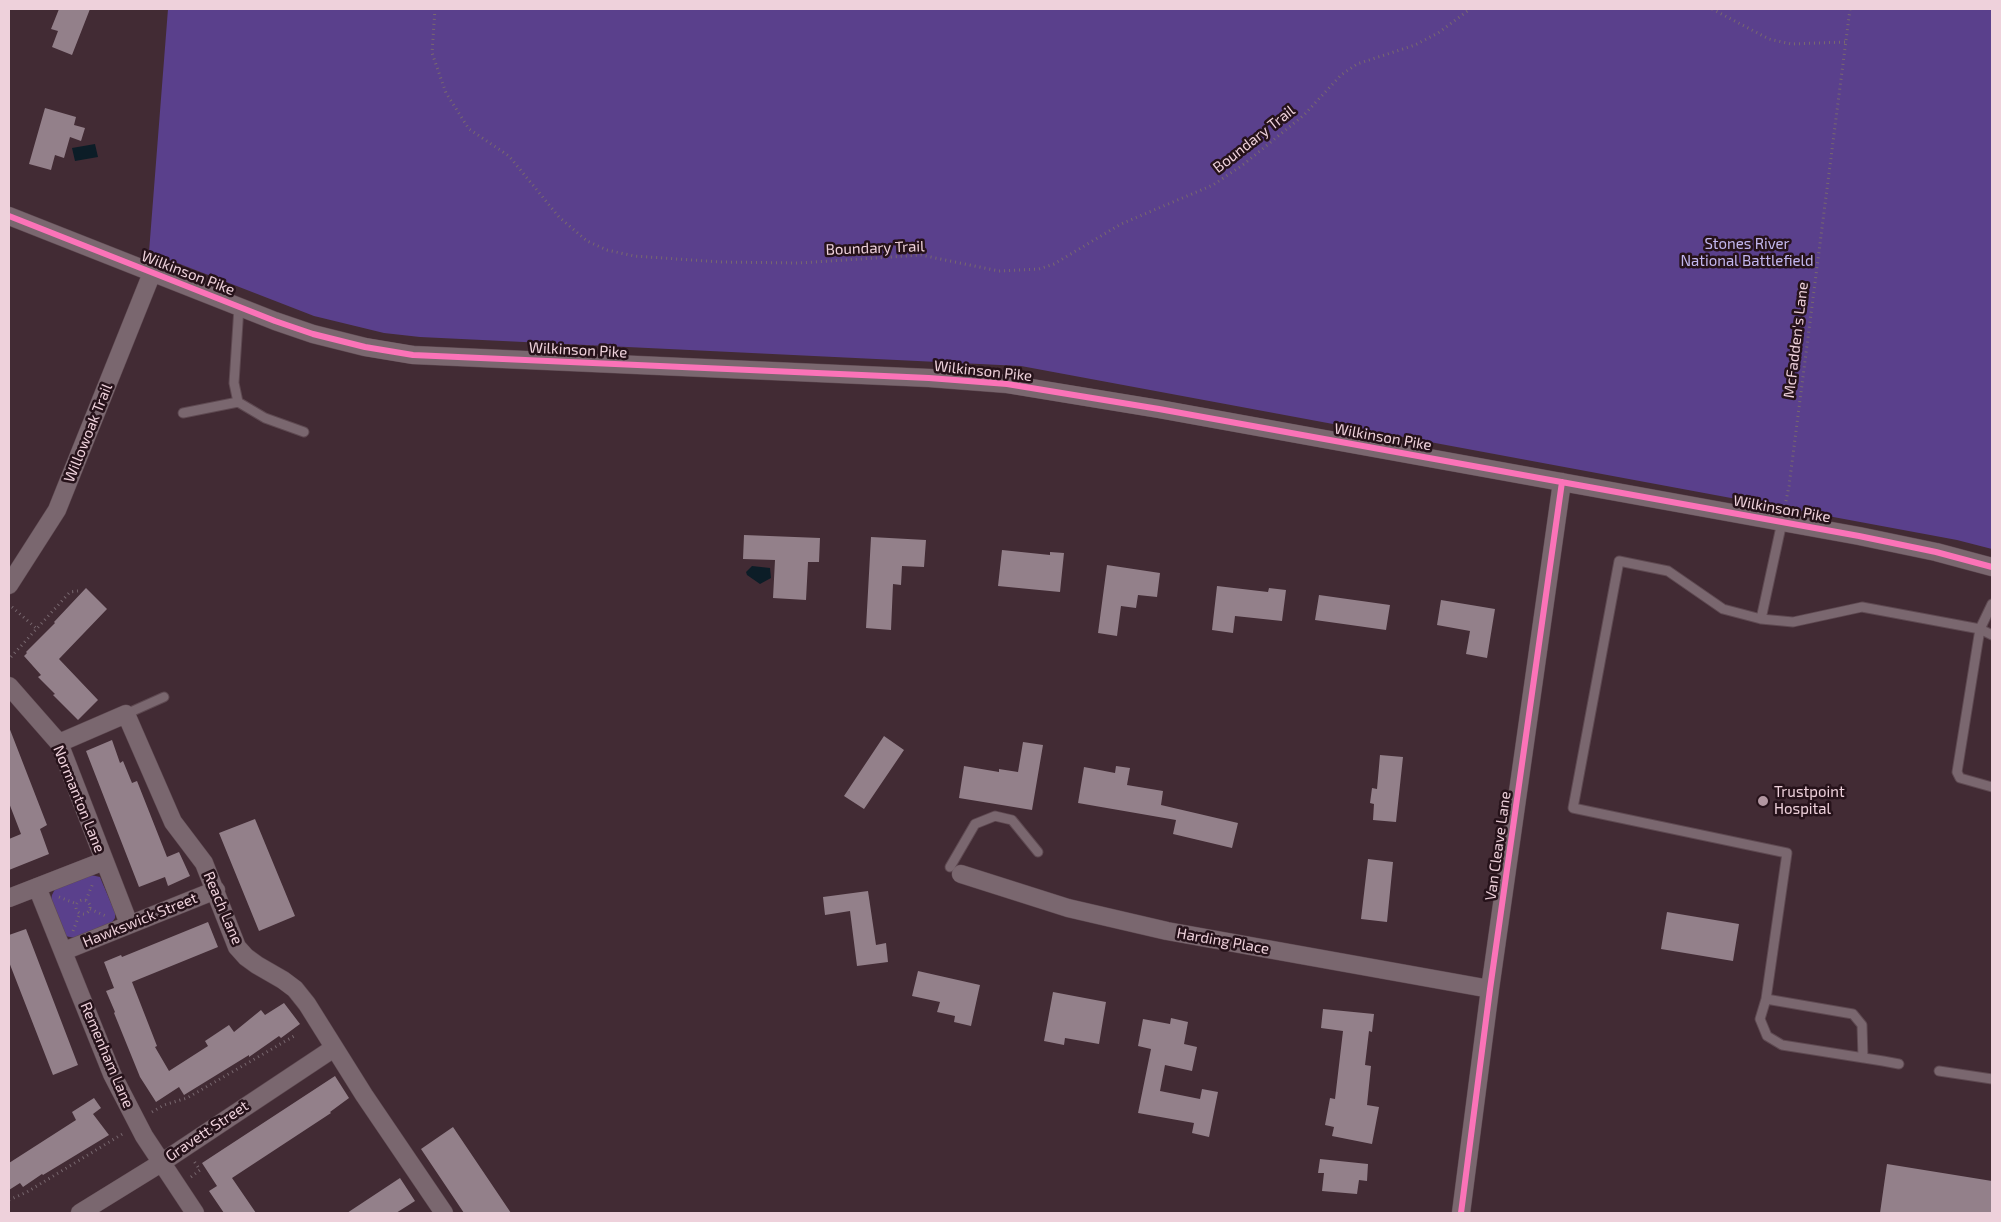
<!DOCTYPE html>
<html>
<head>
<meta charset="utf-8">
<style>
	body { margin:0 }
	#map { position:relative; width:2001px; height:1222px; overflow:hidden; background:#422b34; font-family:"Exo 2",sans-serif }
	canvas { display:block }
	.frame { position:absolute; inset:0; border:10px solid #eed1db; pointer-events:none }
</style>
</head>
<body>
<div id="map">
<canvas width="2001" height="1222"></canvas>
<div class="frame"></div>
</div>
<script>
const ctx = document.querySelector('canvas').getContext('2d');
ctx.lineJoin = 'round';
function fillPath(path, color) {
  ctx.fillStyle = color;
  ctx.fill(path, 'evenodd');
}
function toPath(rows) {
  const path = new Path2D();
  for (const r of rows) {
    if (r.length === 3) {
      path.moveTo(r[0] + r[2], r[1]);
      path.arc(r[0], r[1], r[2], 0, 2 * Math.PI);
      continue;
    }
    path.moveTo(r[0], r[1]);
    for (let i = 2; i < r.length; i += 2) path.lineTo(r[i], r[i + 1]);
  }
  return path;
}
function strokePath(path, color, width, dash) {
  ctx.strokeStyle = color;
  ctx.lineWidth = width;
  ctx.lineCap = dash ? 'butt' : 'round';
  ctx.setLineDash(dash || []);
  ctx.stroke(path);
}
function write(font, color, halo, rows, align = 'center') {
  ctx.font = font + ' "Exo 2",sans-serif';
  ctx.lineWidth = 5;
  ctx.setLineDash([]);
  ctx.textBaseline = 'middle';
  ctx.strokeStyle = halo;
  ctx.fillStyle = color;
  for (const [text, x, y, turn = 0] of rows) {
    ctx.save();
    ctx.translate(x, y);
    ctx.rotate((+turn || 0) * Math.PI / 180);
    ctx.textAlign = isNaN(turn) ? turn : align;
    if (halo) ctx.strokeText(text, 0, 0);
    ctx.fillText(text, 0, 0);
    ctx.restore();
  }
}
fillPath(toPath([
	[168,9,1992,9,1992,549,1957,540,1021,366,420,337,384,333,314,316,149,252],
	[91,875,100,877,102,882,115,912,115,918,111,924,75,938,65,936,51,900,52,895,55,889]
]), '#5a408c');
fillPath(toPath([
	[95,144,98,157,75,161,72,148],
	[752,566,770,568,771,578,760,584,747,575,746,572]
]), '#0c1d27');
fillPath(toPath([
	[59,9,90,9,72,55,52,47,58,31,51,29],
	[45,108,76,117,74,125,85,128,81,141,70,137,64,158,55,155,51,170,29,164],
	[744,535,820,538,819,562,808,562,806,600,773,598,775,560,743,559],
	[871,537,926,540,924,567,902,566,901,585,893,584,891,630,866,628],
	[1002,550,1050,555,1050,552,1064,553,1060,592,998,586],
	[1107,565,1160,573,1157,597,1138,595,1136,608,1121,606,1117,636,1098,633],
	[1217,586,1268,592,1269,588,1286,590,1282,621,1235,616,1233,633,1212,630],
	[86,588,107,609,59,659,98,700,78,720,53,695,55,694,38,677,41,675,24,656,27,653,26,652,55,623,54,622],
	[1319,595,1390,605,1386,630,1315,620],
	[1441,600,1495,609,1487,658,1466,654,1470,631,1437,625],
	[9,727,47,825,40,829,49,854,9,870,9,839,21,834,9,803],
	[884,736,904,750,864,809,844,796],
	[112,740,120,763,123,761,132,783,137,781,167,857,179,852,190,876,168,886,165,877,139,887,86,751],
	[1023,742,1043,745,1032,810,959,798,964,766,999,772,999,769,1018,772],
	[1380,755,1403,757,1396,822,1373,820,1374,804,1370,803,1372,788,1377,789],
	[1116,766,1130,768,1127,785,1163,791,1161,805,1238,823,1232,848,1173,834,1176,820,1078,803,1084,767,1115,773],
	[255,819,295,916,259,931,219,833],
	[1368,859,1393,862,1387,922,1361,919],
	[868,891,876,945,886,943,888,962,857,966,850,911,825,915,823,897],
	[1667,912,1739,924,1733,961,1661,949],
	[208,922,218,947,132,982,157,1046,155,1047,169,1071,208,1046,205,1041,229,1025,234,1032,261,1010,265,1015,284,1003,300,1024,281,1038,279,1036,249,1057,249,1055,184,1095,179,1087,156,1102,140,1077,114,1013,115,1012,106,991,114,988,104,962,121,955,122,957],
	[26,929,78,1065,53,1075,9,962,9,935],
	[918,971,980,985,971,1026,954,1022,955,1016,937,1012,940,1002,912,996],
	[1053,992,1106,1002,1099,1044,1065,1038,1064,1045,1044,1041],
	[1323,1009,1374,1014,1372,1032,1369,1031,1365,1065,1371,1066,1367,1105,1379,1107,1372,1144,1332,1136,1334,1127,1325,1125,1330,1098,1335,1099,1343,1031,1321,1028],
	[1171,1018,1188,1022,1184,1044,1197,1047,1192,1071,1165,1065,1160,1091,1200,1099,1202,1089,1218,1092,1209,1137,1192,1133,1194,1123,1138,1113,1151,1049,1138,1046,1143,1019,1170,1024],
	[335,1076,349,1098,330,1112,331,1113,232,1178,256,1213,224,1213,209,1191,217,1186,202,1163],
	[94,1098,101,1108,93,1114,109,1135,43,1175,42,1174,23,1187,20,1183,9,1190,9,1163,76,1120,72,1112],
	[453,1127,511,1213,464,1213,421,1149],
	[1320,1159,1368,1164,1367,1181,1359,1180,1357,1194,1322,1191,1324,1173,1318,1173],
	[1887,1164,1992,1181,1992,1213,1880,1213],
	[400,1178,415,1201,396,1213,347,1213]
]), '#93808a');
const lane = toPath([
	[239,307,234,383,238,402,265,418,304,432],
	[183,413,238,402],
	[1782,522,1761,619,1793,622,1862,607,1980,629,1992,604],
	[1761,619,1723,609,1668,571,1619,561,1573,808,1787,853,1766,999],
	[1992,635,1980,629,1957,772,1960,778,1992,787],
	[126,714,164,697],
	[950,867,975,824,995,816,1012,820,1038,852],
	[1863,1058,1862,1025,1853,1014,1766,999,1760,1019,1767,1036,1782,1045,1883,1061,1899,1064],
	[1939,1071,1992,1079]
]);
const street = toPath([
	[9,216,275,321,313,334,365,347,413,355,929,378,1007,384,1159,409,1859,536,1936,552,1992,567],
	[9,585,57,510,152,273],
	[9,686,59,743,129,924],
	[59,743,126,714,173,822,204,863,237,947,246,957,257,965,283,980,295,989,307,1004,364,1095,444,1213],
	[961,874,1068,908,1167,931,1490,989],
	[37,887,112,1074,144,1136,195,1213],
	[9,898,104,861],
	[64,951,216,890],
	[80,1213,161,1163,334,1048],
	[1461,1213,1490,989,1562,482]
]);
strokePath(lane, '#5e4951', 11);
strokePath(street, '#5e4951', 19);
strokePath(toPath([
	[435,9,432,53,446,93,469,129,509,156,559,217,587,241,607,250,634,256,721,262,799,263,921,255,999,271,1039,269,1054,264,1121,224,1213,185,1244,164,1304,115,1341,75,1357,64,1415,45,1438,33,1470,9],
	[1712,9,1769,39,1791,44,1845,42],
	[1785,506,1789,486,1850,9],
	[12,607,37,629],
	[11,657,70,592,78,591],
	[59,897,77,904],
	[86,900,93,883],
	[83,907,7],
	[90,909,106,916],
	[73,931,80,913],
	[152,1112,164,1105,187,1098,296,1035],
	[191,1177,200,1170,194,1161],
	[9,1200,27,1192,124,1133]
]), '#78686f', 3, [1, 4]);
strokePath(lane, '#7a676f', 9);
strokePath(street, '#7a676f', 18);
strokePath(toPath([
	[9,216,275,321,313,334,365,347,413,355,929,378,1007,384,1159,409,1859,536,1936,552,1992,567],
	[1461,1213,1490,989,1562,482]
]), '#fb73b8', 6);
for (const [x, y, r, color] of [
	[1763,801,6,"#b297a1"]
]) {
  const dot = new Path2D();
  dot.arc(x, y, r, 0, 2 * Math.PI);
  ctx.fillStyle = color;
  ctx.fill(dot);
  strokePath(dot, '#26121a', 2);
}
write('15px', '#eed1db', '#26121a', [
	["Boundary Trail",1254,139,-38],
	["Boundary Trail",875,248,-2],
	["Wilkinson Pike",188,273,21],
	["McFadden's Lane",1796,340,-83],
	["Wilkinson Pike",578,350,3],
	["Wilkinson Pike",983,371,6],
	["Willowoak Trail",88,433,-68],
	["Wilkinson Pike",1383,437,10],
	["Wilkinson Pike",1782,509,10],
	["Normanton Lane",79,799,68],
	["Van Cleave Lane",1498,846,-82],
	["Reach Lane",223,908,67],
	["Hawkswick Street",140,920,-22],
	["Harding Place",1223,941,10],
	["Remenham Lane",107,1055,67],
	["Gravett Street",207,1131,-34]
]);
write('15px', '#c3b7ef', '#26121a', [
	["Stones River",1747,244],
	["National Battlefield",1747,261]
]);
write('15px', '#eed1db', '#26121a', [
	["Trustpoint",1774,792],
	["Hospital",1774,809]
], 'left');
</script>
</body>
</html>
